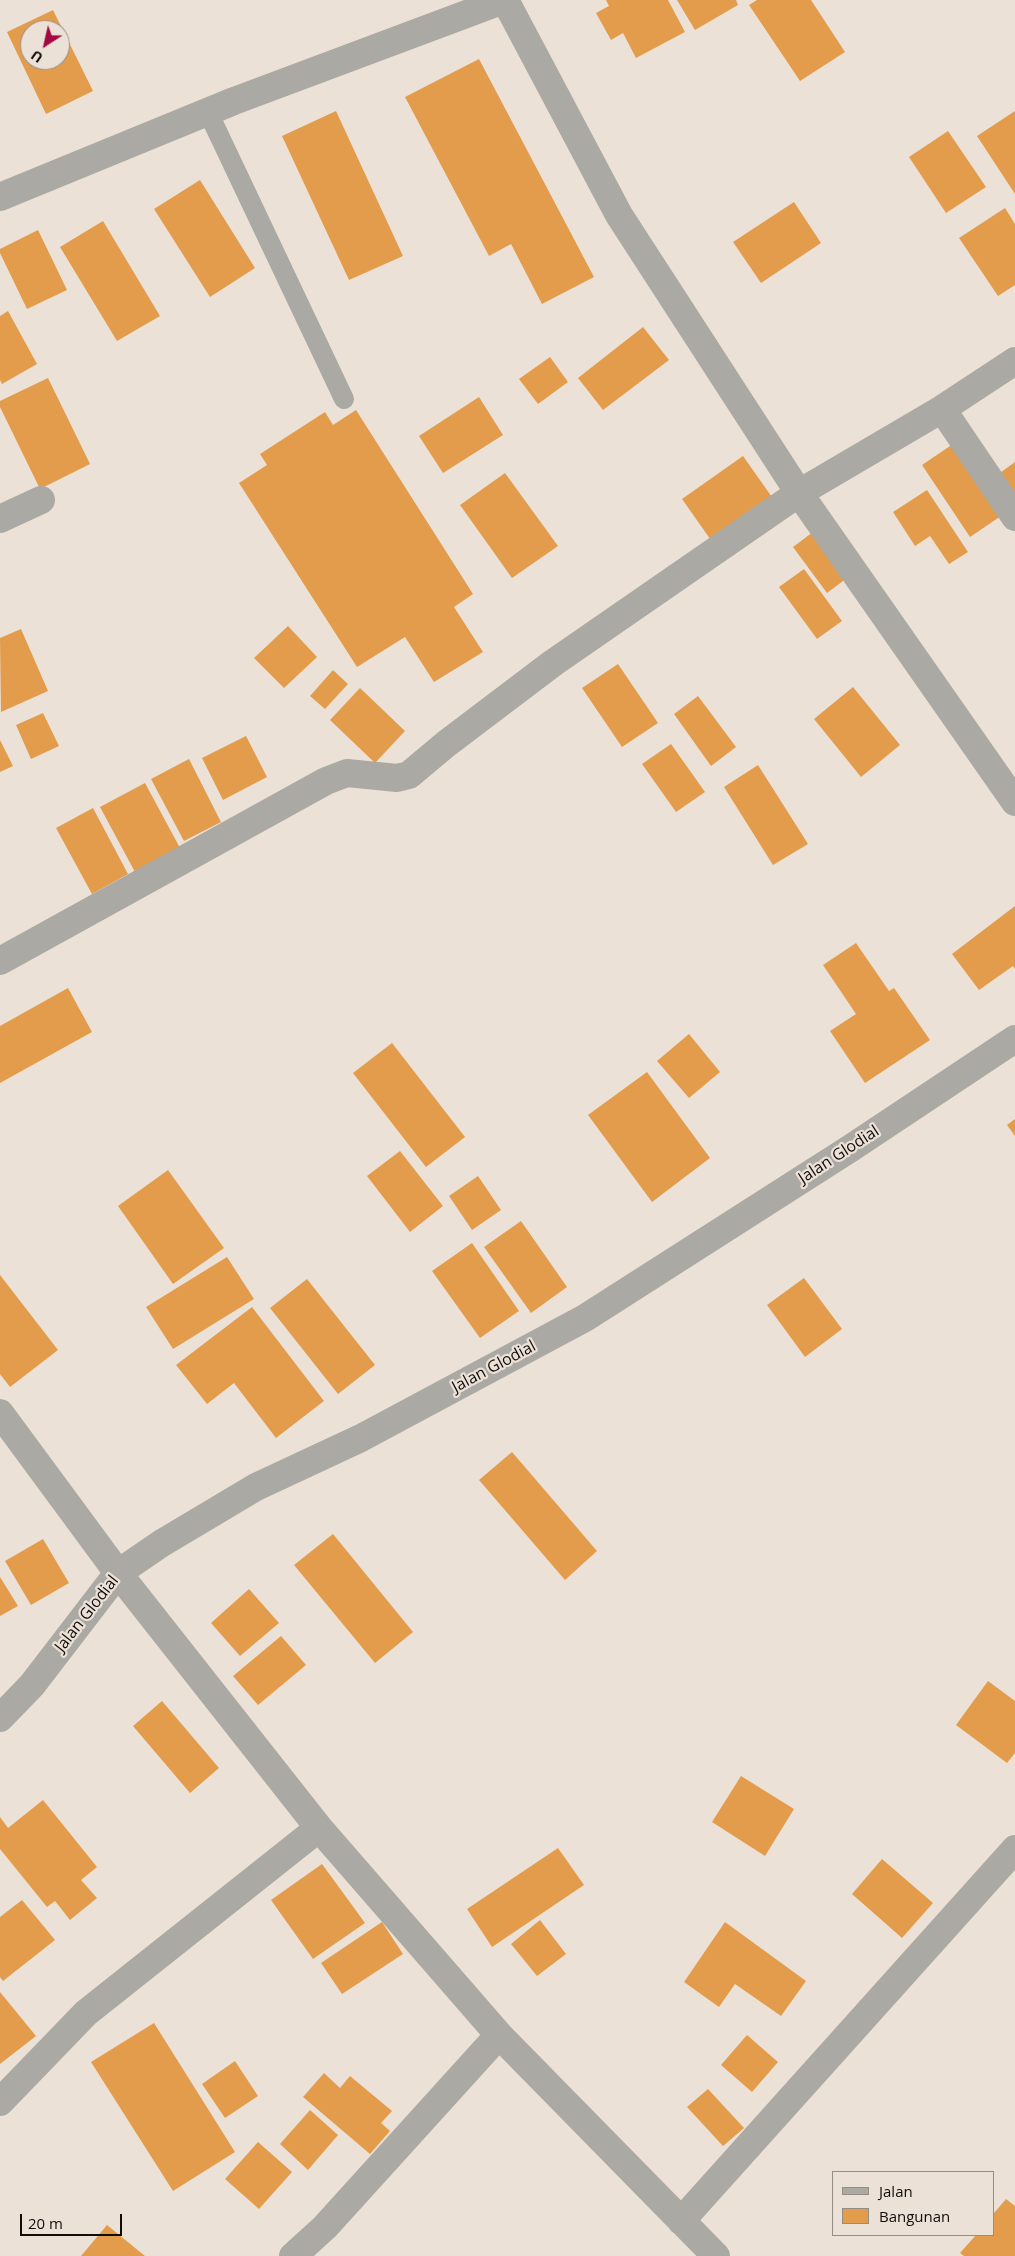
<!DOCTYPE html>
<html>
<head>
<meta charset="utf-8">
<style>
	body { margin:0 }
	#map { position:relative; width:1015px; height:2256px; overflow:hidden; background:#ece1d7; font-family:"Open Sans",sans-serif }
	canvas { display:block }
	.legend { position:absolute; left:832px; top:2171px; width:162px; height:65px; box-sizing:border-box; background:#ece1d7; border:1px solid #948c85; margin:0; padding:6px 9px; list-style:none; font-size:15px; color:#110d0a }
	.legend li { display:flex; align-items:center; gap:10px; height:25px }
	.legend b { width:25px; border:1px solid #948c85 }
	.north { position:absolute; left:20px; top:20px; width:50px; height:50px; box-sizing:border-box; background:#ece1d7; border:1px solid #948c85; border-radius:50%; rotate:215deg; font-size:14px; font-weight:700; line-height:20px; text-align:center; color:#110d0a }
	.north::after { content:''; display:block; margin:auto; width:18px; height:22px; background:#a30841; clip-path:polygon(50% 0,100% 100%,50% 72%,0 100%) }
	.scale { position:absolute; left:20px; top:2214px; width:102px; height:22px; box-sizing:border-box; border:2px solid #110d0a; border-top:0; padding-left:6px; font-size:15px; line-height:18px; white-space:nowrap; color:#110d0a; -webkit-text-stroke:4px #ece1d7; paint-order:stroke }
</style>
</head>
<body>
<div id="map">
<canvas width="1015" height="2256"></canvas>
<ul class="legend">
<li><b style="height:6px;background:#aba9a3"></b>Jalan</li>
<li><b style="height:14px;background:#e39c4b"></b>Bangunan</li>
</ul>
<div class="north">U</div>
<div class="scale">20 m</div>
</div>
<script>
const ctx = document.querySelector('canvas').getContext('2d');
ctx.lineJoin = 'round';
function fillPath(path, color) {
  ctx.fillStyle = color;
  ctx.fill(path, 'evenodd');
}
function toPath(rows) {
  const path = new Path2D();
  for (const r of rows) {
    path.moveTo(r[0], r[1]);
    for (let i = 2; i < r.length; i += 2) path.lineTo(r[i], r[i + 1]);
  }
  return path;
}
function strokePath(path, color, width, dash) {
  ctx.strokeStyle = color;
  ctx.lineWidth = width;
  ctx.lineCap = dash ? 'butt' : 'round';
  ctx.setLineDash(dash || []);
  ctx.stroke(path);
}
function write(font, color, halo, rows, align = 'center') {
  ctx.font = font + ' "Open Sans",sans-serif';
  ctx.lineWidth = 4.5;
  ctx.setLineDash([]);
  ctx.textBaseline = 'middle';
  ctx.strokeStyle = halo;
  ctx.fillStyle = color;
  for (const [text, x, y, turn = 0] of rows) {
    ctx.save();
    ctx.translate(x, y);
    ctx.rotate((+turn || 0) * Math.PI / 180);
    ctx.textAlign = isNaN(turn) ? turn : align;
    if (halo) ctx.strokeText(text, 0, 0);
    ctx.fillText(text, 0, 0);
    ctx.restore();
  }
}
fillPath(toPath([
	[606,0,668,0,685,32,636,58,623,33,611,40,596,13,609,6],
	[677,0,736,0,738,5,695,30],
	[757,0,811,0,845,52,800,81,749,5],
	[53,10,93,91,46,114,7,32],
	[30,30,60,30,60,60,30,60],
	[479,59,594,277,542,304,511,244,489,256,405,97],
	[336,111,403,256,349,280,282,136],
	[1015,111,1015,194,977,136],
	[948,131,986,187,946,213,909,157],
	[200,180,255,268,210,297,154,209],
	[794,202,821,243,761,283,733,242],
	[1005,208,1015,224,1015,285,998,296,959,238],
	[103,221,160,316,117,341,60,247],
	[38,230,67,290,27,309,0,253,0,249],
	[8,311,37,364,2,384,0,380,0,316],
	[643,327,669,360,603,410,578,378],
	[550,357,568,382,538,404,519,379],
	[48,378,90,464,40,489,0,407,0,401],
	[479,397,503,435,443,473,419,436],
	[356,410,473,594,454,607,483,652,434,682,405,637,357,667,239,483,267,465,260,454,325,412,333,425],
	[953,444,1001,516,970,537,922,465],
	[743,456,774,500,713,543,682,499],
	[1015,462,1015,502,997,475],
	[505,473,558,546,512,578,460,505],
	[927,490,968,552,949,564,930,536,915,546,893,512],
	[813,532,847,578,827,593,793,547],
	[804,569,842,621,817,639,779,587],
	[288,626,317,657,284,688,254,658],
	[21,629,48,691,1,712,0,638],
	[618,664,658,723,622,747,582,688],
	[333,670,348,684,325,709,310,696],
	[853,687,900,745,861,777,814,719],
	[360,688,405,731,375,763,330,720],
	[698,696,736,747,711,766,674,714],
	[43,713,59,746,31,759,16,725],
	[246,736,267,777,223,800,202,758],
	[0,740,13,766,0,772],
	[671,744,705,792,676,812,642,764],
	[189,759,221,822,184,841,151,779],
	[758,765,808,844,773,865,724,787],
	[145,783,180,848,135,872,100,807],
	[93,808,128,874,92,894,56,828],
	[1015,906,1015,969,1013,966,979,990,952,954],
	[856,943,889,991,894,988,930,1040,865,1083,830,1031,856,1014,823,965],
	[68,988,92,1032,0,1083,0,1026],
	[689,1034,720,1072,689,1098,657,1061],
	[392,1043,465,1137,426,1167,353,1073],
	[647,1072,710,1158,652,1202,588,1115],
	[1015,1119,1015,1136,1007,1125],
	[400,1151,443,1206,410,1232,367,1176],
	[168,1170,224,1248,173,1284,118,1206],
	[478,1176,501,1210,472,1230,449,1196],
	[521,1221,567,1287,531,1313,484,1247],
	[472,1243,519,1311,480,1338,432,1271],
	[227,1257,254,1299,173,1349,146,1307],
	[0,1275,58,1350,10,1387,0,1374],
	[804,1278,842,1329,805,1357,767,1305],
	[307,1279,375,1365,338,1394,270,1308],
	[252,1307,324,1401,276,1438,234,1383,207,1404,176,1365],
	[512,1452,597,1551,565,1580,479,1480],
	[333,1534,413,1632,375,1663,294,1565],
	[43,1539,69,1583,31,1605,5,1561],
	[0,1577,18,1606,0,1616],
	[249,1589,279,1623,240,1656,211,1623],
	[281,1636,306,1665,258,1705,233,1676],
	[988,1681,1015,1701,1015,1753,1007,1763,956,1725],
	[162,1701,219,1768,190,1793,133,1726],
	[741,1776,794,1809,765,1856,712,1822],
	[43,1800,97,1867,81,1880,97,1898,70,1920,55,1901,47,1907,0,1849,0,1817,8,1828],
	[558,1848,584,1885,492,1947,467,1909],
	[882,1859,933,1903,902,1938,852,1894],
	[322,1864,365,1923,313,1959,271,1900],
	[22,1900,55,1940,3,1981,0,1977,0,1917],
	[540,1920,566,1954,537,1976,511,1944],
	[382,1922,403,1954,342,1994,321,1963],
	[725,1922,806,1981,781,2016,735,1984,719,2007,684,1982],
	[0,1992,36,2036,0,2064],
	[154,2023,235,2152,173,2191,91,2062],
	[747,2035,778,2062,752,2092,721,2065],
	[235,2061,258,2096,225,2118,202,2084],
	[324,2073,340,2088,350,2076,392,2111,381,2123,390,2131,370,2154,303,2097],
	[708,2089,744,2128,723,2146,687,2107],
	[310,2110,338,2135,308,2170,280,2144],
	[258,2142,292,2172,259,2209,225,2179],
	[1006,2199,1015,2206,1015,2256,964,2256,960,2253,976,2235,994,2235,994,2213],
	[107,2225,145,2256,81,2256]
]), '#e39c4b');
strokePath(toPath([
	[208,112,344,399]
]), '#aba9a3', 20);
strokePath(toPath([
	[0,197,234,101,504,0],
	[942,409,1015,517],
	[0,519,41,500],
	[0,961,326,781,347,773,397,778,409,775,446,744,553,663,799,493,942,409,1015,361],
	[0,1413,118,1573,319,1828,499,2035,716,2256],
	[0,1718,32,1685,118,1573,162,1543,256,1487,361,1438,585,1318,851,1148,1015,1039],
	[0,2102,86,2013,319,1828],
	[681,2221,1015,1849],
	[293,2256,325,2227,499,2035]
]), '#aba9a3', 28);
strokePath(toPath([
	[505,0,619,215,799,493,1015,802]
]), '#aba9a3', 28);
write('16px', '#110d0a', '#ece1d7', [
	["Jalan Glodial",839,1155,-33],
	["Jalan Glodial",494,1367,-28],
	["Jalan Glodial",87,1614,-52]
]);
</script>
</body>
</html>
